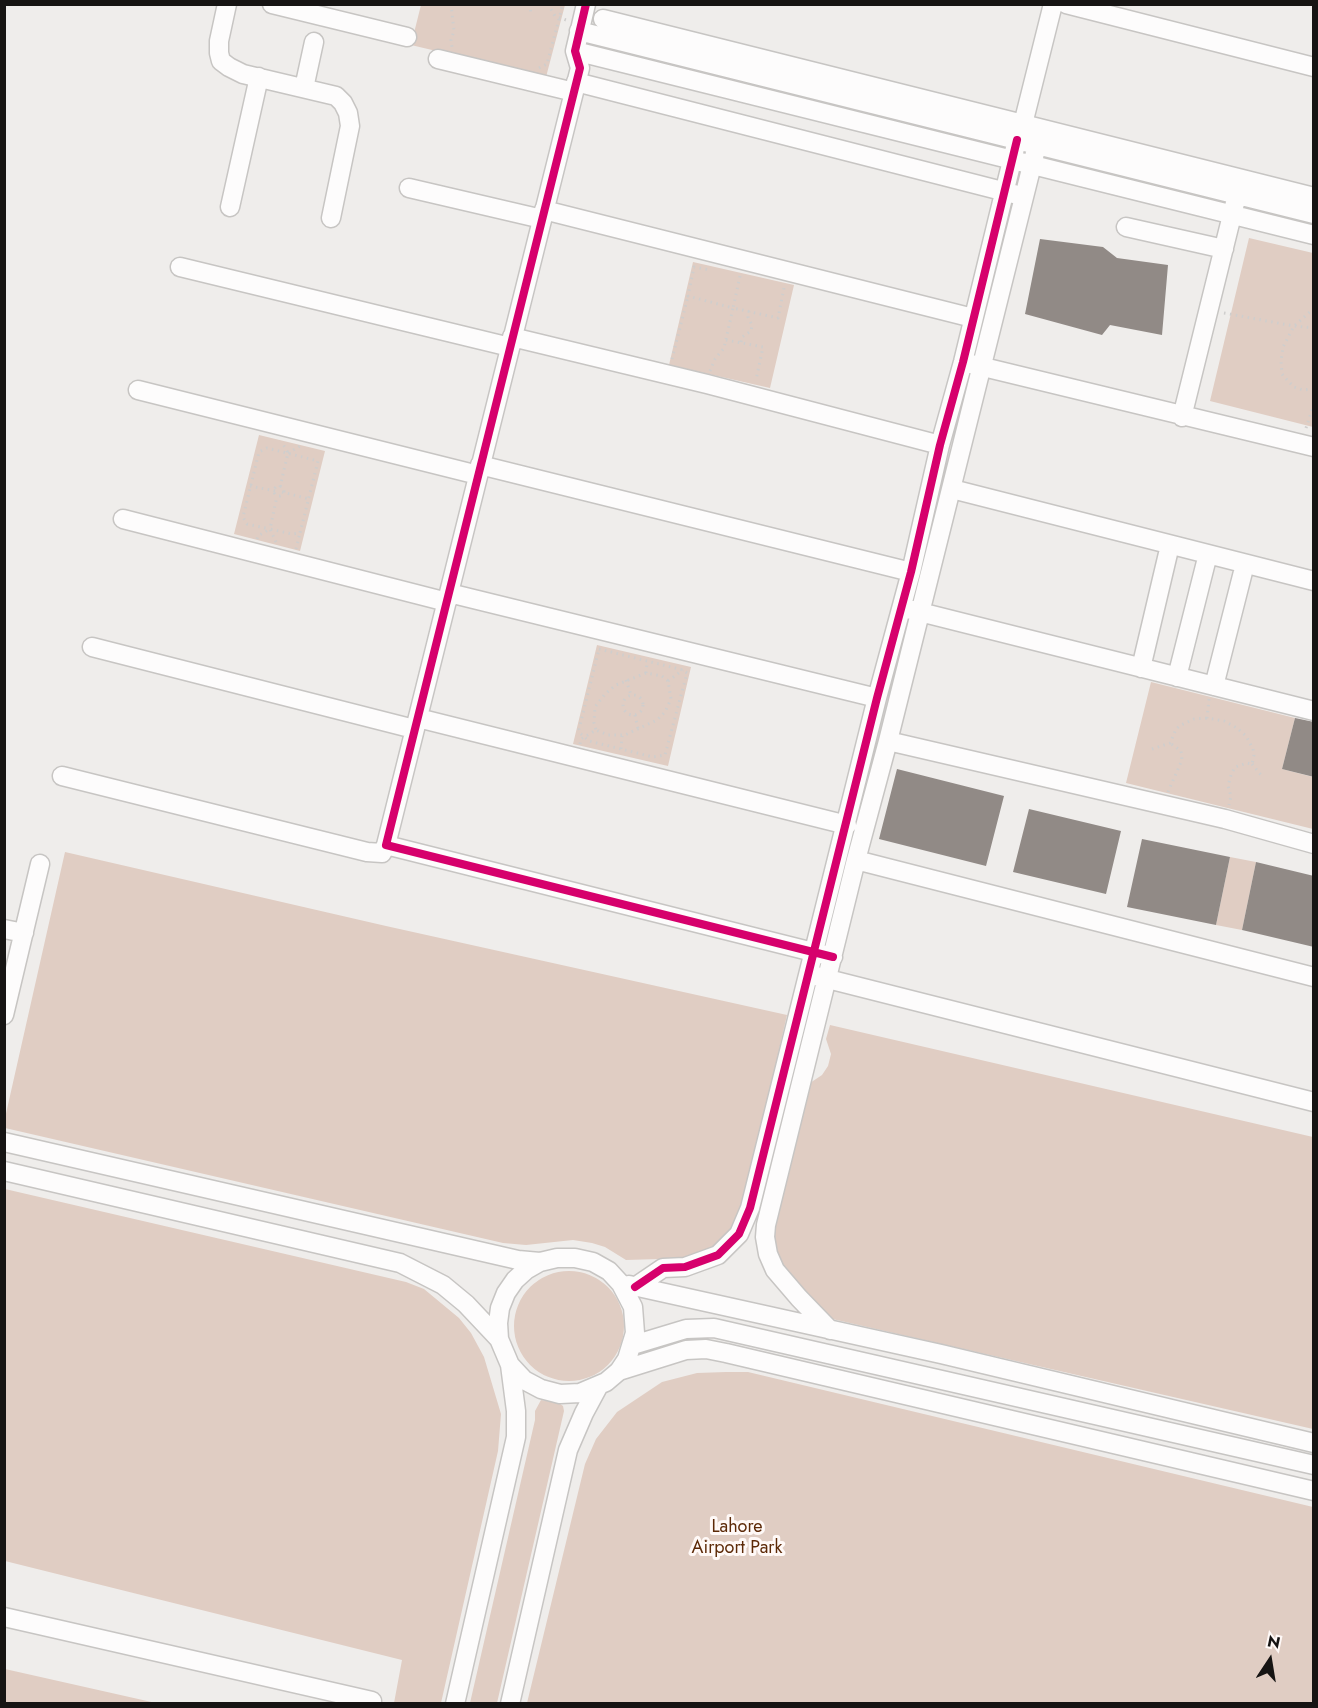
<!DOCTYPE html>
<html>
<head>
<meta charset="utf-8">
<style>
	body { margin:0 }
	#map { position:relative; width:1318px; height:1708px; overflow:hidden; background:#efedeb; font-family:Jost,sans-serif }
	canvas { display:block }
	.frame { position:absolute; inset:0; border:6px solid #161413; pointer-events:none }
	.north { position:absolute; left:1240px; top:1630px; width:60px; height:60px; -webkit-text-stroke:4px #fff9f7; paint-order:stroke; rotate:12deg; font-size:16px; font-weight:700; line-height:24px; text-align:center; color:#161413 }
	.north::after { content:''; display:block; margin:auto; width:21px; height:27px; background:#161413; clip-path:polygon(50% 0,100% 100%,50% 72%,0 100%) }
</style>
</head>
<body>
<div id="map">
<canvas width="1318" height="1708"></canvas>
<div class="frame"></div>
<div class="north">N</div>
</div>
<script>
const ctx = document.querySelector('canvas').getContext('2d');
ctx.lineJoin = 'round';
function fillPath(path, color) {
  ctx.fillStyle = color;
  ctx.fill(path, 'evenodd');
}
function toPath(rows) {
  const path = new Path2D();
  for (const r of rows) {
    if (r.length === 3) {
      path.moveTo(r[0] + r[2], r[1]);
      path.arc(r[0], r[1], r[2], 0, 2 * Math.PI);
      continue;
    }
    path.moveTo(r[0], r[1]);
    for (let i = 2; i < r.length; i += 2) path.lineTo(r[i], r[i + 1]);
  }
  return path;
}
function strokePath(path, color, width, dash) {
  ctx.strokeStyle = color;
  ctx.lineWidth = width;
  ctx.lineCap = dash ? 'butt' : 'round';
  ctx.setLineDash(dash || []);
  ctx.stroke(path);
}
function write(font, color, halo, rows, align = 'center') {
  ctx.font = font + ' Jost,sans-serif';
  ctx.lineWidth = 6;
  ctx.setLineDash([]);
  ctx.textBaseline = 'middle';
  ctx.strokeStyle = halo;
  ctx.fillStyle = color;
  for (const [text, x, y, turn = 0] of rows) {
    ctx.save();
    ctx.translate(x, y);
    ctx.rotate((+turn || 0) * Math.PI / 180);
    ctx.textAlign = isNaN(turn) ? turn : align;
    if (halo) ctx.strokeText(text, 0, 0);
    ctx.fillText(text, 0, 0);
    ctx.restore();
  }
}
fillPath(toPath([
	[421,5,565,5,546,77,411,45],
	[1249,238,1313,253,1313,427,1210,401],
	[693,262,794,285,770,388,669,365],
	[259,435,325,451,300,551,234,534],
	[597,645,691,667,668,766,573,744],
	[1151,682,1295,718,1282,769,1313,777,1313,829,1126,783],
	[65,852,386,926,787,1015,752,1168,741,1212,735,1223,718,1246,693,1258,626,1260,605,1247,592,1243,573,1240,526,1245,503,1243,5,1128,5,1118],
	[1230,857,1256,862,1242,930,1216,925],
	[830,1025,1313,1137,1313,1429,828,1318,796,1282,779,1259,773,1243,776,1219,810,1083,822,1075,828,1066,831,1054,826,1039],
	[5,1189,406,1282,424,1289,459,1318,471,1333,484,1357,501,1414,498,1451,441,1703,394,1703,402,1660,5,1561],
	[569,1326,55],
	[726,1372,748,1372,1313,1507,1313,1703,527,1703,585,1464,596,1439,617,1412,662,1382,697,1373],
	[541,1400,559,1403,563,1406,564,1411,497,1703,470,1703,535,1420,535,1411],
	[5,1669,156,1703,5,1703]
]), '#e0cdc3');
fillPath(toPath([
	[1040,239,1103,247,1117,258,1168,265,1162,335,1110,325,1102,335,1025,314],
	[1295,718,1314,722,1314,777,1282,769],
	[897,769,1004,796,986,866,879,839],
	[1029,809,1121,831,1106,894,1013,872],
	[1142,839,1230,857,1216,925,1127,907],
	[1256,862,1314,876,1314,947,1242,930]
]), '#918a86');
const minor = toPath([
	[227,4,219,41,219,53,221,61,229,67,243,74,336,96,343,103,348,113,350,126,331,218],
	[272,4,407,37],
	[586,4,575,51,580,68,574,92,386,845,833,957],
	[1053,4,1023,124,1314,197],
	[1066,4,1314,67],
	[603,19,1023,124,1019,141],
	[579,31,1314,214],
	[575,51,1314,235],
	[438,59,574,92],
	[576,82,1014,194],
	[304,88,314,42],
	[409,188,542,219],
	[230,207,259,77],
	[544,210,973,318],
	[1126,227,1224,249],
	[180,267,510,347],
	[512,337,707,384,940,445],
	[971,364,1314,447],
	[138,390,478,475],
	[1182,417,1235,203],
	[480,465,911,572],
	[952,489,1314,581],
	[123,519,447,602],
	[449,593,877,698],
	[908,609,1314,711],
	[92,647,414,729],
	[1141,668,1170,545],
	[1177,677,1208,554],
	[1214,686,1245,564],
	[418,718,847,825],
	[888,741,1225,819,1314,844],
	[62,776,367,852,382,853,386,845],
	[856,860,1314,977],
	[4,929,24,933],
	[816,976,1314,1102],
	[4,1015,40,864],
	[4,1142,518,1260,540,1262],
	[4,1171,400,1263,443,1285,466,1304,499,1339],
	[629,1285,941,1354,1314,1443],
	[635,1287,663,1268,685,1267,718,1255,739,1234,750,1208,877,698,911,572,940,445,963,362,1017,140],
	[830,1330,799,1298,775,1270,768,1254,765,1237,766,1225,856,860,888,741,1037,145],
	[633,1345,686,1329,714,1328,1314,1465],
	[619,1371,686,1350,706,1349,726,1353,1314,1491],
	[4,1617,372,1701],
	[455,1704,516,1437,516,1411,510,1365,499,1339,498,1323,500,1308,506,1293,515,1280,526,1270,540,1262,557,1258,575,1258,593,1262,609,1271,621,1284,633,1307,635,1333,627,1359,619,1371,606,1382,580,1393,560,1394,541,1389,524,1380,510,1365],
	[510,1704,568,1450,584,1413,598,1387]
]);
strokePath(minor, '#c7c5c3', 21);
strokePath(toPath([
	[451,4,454,31,451,40,452,47],
	[530,4,531,15],
	[548,4,555,16,566,20],
	[539,68,547,64,563,4],
	[740,276,733,308,778,318,784,288],
	[1314,308,1294,326,1283,347,1281,361,1282,374,1288,381,1294,387,1303,390,1314,389],
	[1224,313,1294,326,1314,328],
	[726,340,763,347,756,380],
	[741,342,742,337,751,331,752,325,748,317,749,311],
	[672,359,688,296],
	[710,371,715,359,724,348,733,308,688,296,694,267,710,270],
	[1306,428,1314,404],
	[288,453,300,446],
	[250,486,275,491],
	[279,491,5],
	[280,487,288,453,283,444],
	[282,492,309,499],
	[257,539,258,536,270,529,292,534,300,533,318,461,267,448,259,452,243,517,247,524,270,529],
	[276,542,270,529,277,496],
	[296,549,300,533],
	[599,649,683,670,687,673,665,755,653,757,589,741,580,733,579,729,599,649],
	[646,673,647,662],
	[626,680,631,695],
	[668,681,683,670],
	[633,705,10],
	[1209,699,1207,718,1224,721,1237,728,1246,736,1253,749,1254,755,1252,764,1247,763,1235,767,1231,775,1228,786,1231,796,1229,805],
	[635,715,638,729],
	[580,744,581,739,596,730,608,735,625,735,657,720,665,712,671,699,668,681,662,676,646,673,616,685,605,694,595,707,594,723,596,730],
	[621,749,622,736],
	[1152,749,1170,743,1176,729,1181,725,1194,719,1207,718],
	[1252,764,1261,775],
	[1168,792,1182,760,1181,751,1170,743]
]), '#cfcecd', 3, [1.5, 4.5]);
strokePath(minor, '#fdfcfc', 18);
strokePath(toPath([
	[586,4,575,51,580,68,574,92,386,845,833,957],
	[635,1287,663,1268,685,1267,718,1255,739,1234,750,1208,877,698,911,572,940,445,963,362,1017,140]
]), '#d6006c', 8);
write('18px', '#5c2907', '#fff9f7', [
	["Lahore",737,1528],
	["Airport Park",737,1549]
]);
</script>
</body>
</html>
